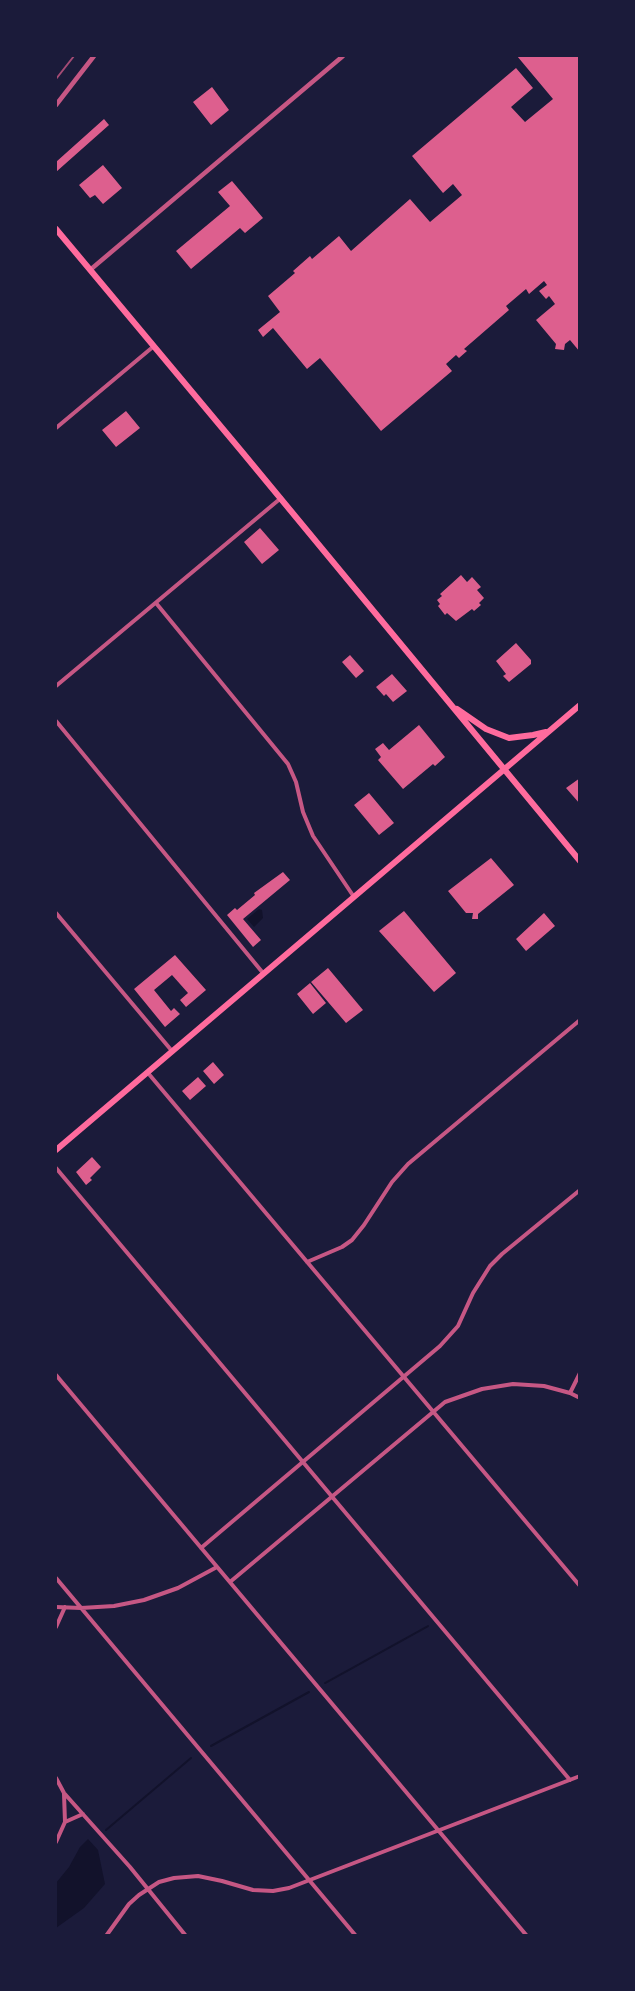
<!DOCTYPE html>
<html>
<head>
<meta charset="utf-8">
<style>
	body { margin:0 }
	#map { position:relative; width:635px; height:1991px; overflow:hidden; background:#1b1b3a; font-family:"DejaVu Sans",sans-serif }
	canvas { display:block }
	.frame { position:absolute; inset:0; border:57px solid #1b1b3a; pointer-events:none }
</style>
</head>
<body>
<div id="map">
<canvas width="635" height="1991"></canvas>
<div class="frame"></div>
</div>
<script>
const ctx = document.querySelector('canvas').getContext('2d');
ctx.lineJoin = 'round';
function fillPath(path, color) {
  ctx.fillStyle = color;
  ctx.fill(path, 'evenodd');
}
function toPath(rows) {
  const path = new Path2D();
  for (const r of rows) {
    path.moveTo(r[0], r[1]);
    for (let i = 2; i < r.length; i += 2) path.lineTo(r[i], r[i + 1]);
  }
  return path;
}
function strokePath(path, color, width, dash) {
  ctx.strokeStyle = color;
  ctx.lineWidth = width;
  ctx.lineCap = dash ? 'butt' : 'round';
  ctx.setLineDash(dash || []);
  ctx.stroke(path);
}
fillPath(toPath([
	[259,909,262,910,263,918,254,927,247,919],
	[88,1839,98,1850,105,1884,84,1908,56,1928,56,1883,69,1867,80,1847]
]), '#12122b');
strokePath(toPath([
	[325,1683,428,1626],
	[211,1746,309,1692],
	[106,1830,191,1758]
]), '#12122b', 2);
fillPath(toPath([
	[517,56,580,56,580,352,570,340,565,344,564,350,555,349,556,344,536,320,555,304,549,296,546,299,539,291,547,285,544,281,529,294,526,289,506,306,509,310,464,349,467,351,459,358,456,355,446,364,452,371,381,431,320,358,307,369,273,328,263,337,258,330,280,312,268,296,295,273,293,271,310,256,312,259,339,236,351,251,410,199,430,222,462,195,453,184,443,193,412,156,516,68,533,88,511,107,525,122,553,99],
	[212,87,229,110,211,125,193,102],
	[104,119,109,125,56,172,56,162],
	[103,165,122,188,103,204,95,195,90,198,79,185],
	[232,181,263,218,245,233,240,228,191,269,176,251,230,206,218,192],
	[126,411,140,428,116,447,102,430],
	[260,528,279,550,262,564,244,542],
	[461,575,467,582,472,577,481,587,477,590,484,598,479,603,481,605,474,611,472,609,456,621,447,613,445,615,438,606,440,604,437,600,442,596,440,594],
	[516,643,531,660,531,664,509,682,503,676,506,674,496,661],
	[350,655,364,671,356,678,342,662],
	[392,674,407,691,393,702,386,694,384,696,376,687],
	[419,725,445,757,435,766,433,764,403,789,378,760,381,757,375,749,383,743,389,750],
	[580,778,580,804,566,788],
	[369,793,394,823,379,835,354,805],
	[491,858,514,885,478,914,478,919,472,919,473,913,466,913,448,891],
	[283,872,290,880,243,919,261,940,253,947,227,915,235,908,237,910,255,895,254,893],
	[404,911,456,973,434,992,379,931],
	[544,913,555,926,526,951,516,939],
	[175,955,206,990,186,1007,180,1000,188,993,172,975,154,990,171,1011,174,1008,180,1014,165,1027,134,989],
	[328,968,363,1010,346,1023,311,982],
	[310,983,326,1003,313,1014,297,994],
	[213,1062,224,1075,214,1084,203,1071],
	[198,1077,206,1086,190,1100,182,1091],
	[92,1157,101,1167,90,1178,92,1180,86,1185,76,1172]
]), '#dd5f8e');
strokePath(toPath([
	[56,428,154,346],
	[156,603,288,764,296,782,303,812,313,836,354,897],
	[56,686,281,498],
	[56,721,263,973],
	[56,913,172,1051],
	[148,1073,580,1586],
	[56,1168,570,1780],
	[307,1262,342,1247,352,1240,364,1225,392,1182,408,1164,580,1020],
	[56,1375,527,1936],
	[570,1393,580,1373],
	[201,1548,440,1346,458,1326,473,1293,490,1266,502,1254,580,1190],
	[56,1578,356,1936],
	[230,1582,445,1402,482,1389,513,1384,544,1386,570,1393,580,1398],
	[56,1607,81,1608,114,1606,144,1600,178,1588,217,1567],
	[56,1627,65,1607],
	[56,1778,64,1793,130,1867,186,1936],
	[65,1822,83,1814],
	[56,1842,65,1822,64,1794],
	[106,1936,129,1904,139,1895,159,1882,174,1878,198,1876,222,1881,253,1890,273,1891,289,1888,580,1776]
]), '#c65784', 4);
strokePath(toPath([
	[56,105,94,56],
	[90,270,343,56]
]), '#c65784', 4.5);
strokePath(toPath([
	[56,229,243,453,580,861],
	[457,709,486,729,509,738,533,735,546,732],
	[56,1150,580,705]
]), '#ff6b9d', 6);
strokePath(toPath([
	[56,79,74,56]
]), '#a44b75', 2);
</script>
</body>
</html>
